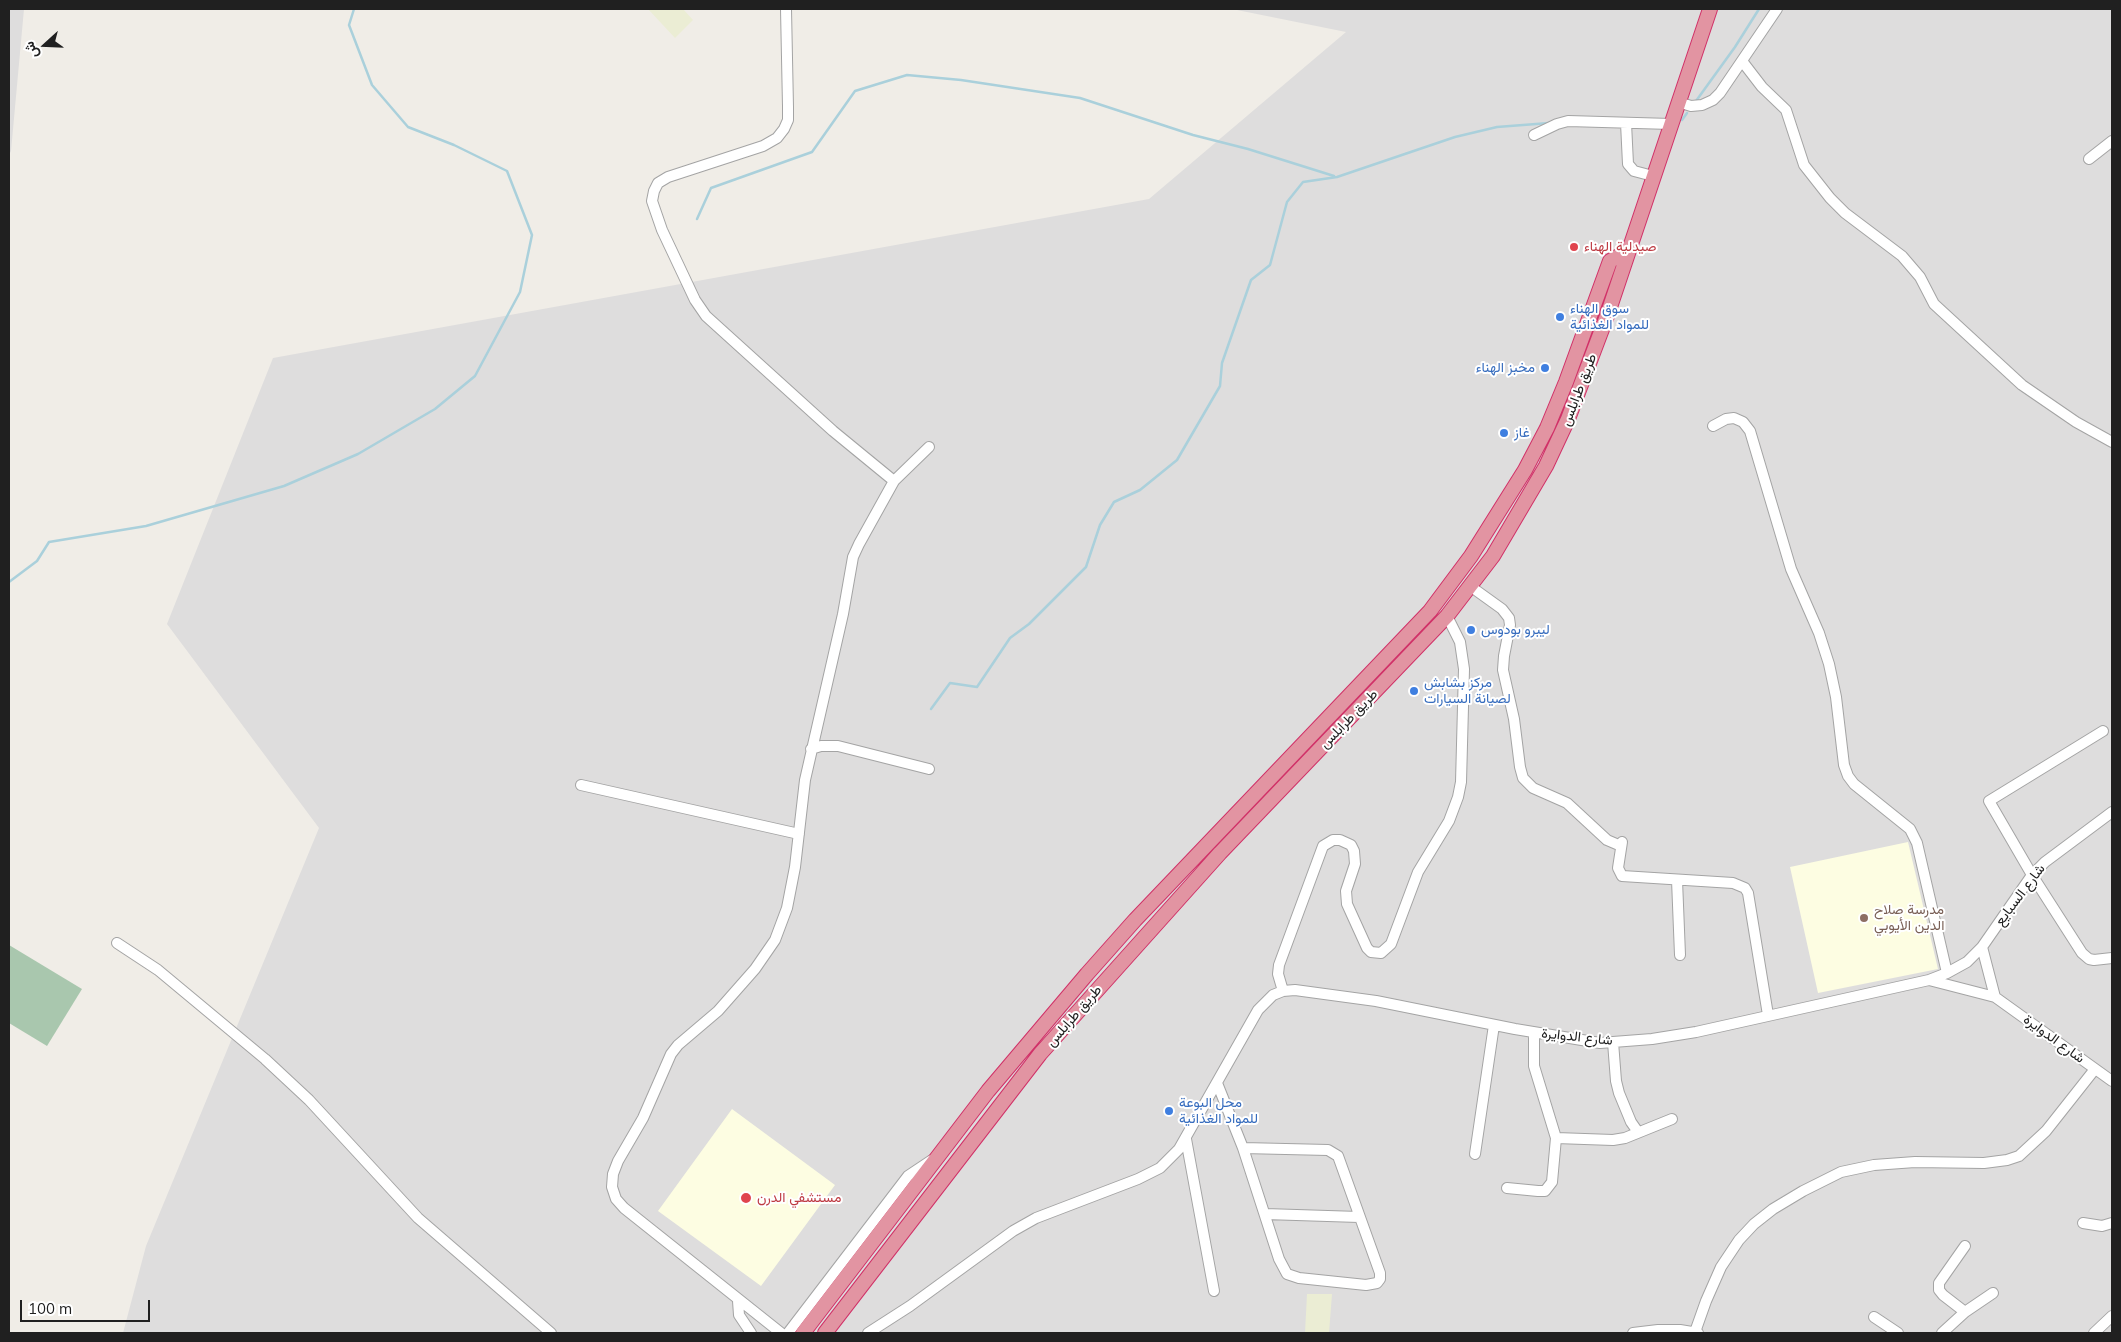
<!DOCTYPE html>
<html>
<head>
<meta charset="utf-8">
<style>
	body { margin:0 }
	#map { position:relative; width:2121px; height:1342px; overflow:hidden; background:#f0ede7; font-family:Mulish,Vazirmatn,sans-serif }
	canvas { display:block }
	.frame { position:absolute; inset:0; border:10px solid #202020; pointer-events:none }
	.north { position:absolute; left:20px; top:20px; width:50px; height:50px; -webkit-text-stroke:4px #fff; paint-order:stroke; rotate:250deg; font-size:14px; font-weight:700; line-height:20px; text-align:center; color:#202020 }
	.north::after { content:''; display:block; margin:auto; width:18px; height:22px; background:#202020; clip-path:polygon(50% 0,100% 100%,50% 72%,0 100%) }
	.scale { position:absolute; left:20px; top:1300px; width:130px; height:22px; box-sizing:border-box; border:2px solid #202020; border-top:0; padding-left:6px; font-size:15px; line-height:18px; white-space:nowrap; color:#202020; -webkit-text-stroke:4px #fff; paint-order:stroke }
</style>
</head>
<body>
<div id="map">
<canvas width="2121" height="1342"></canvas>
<div class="frame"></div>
<div class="north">ش</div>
<div class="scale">100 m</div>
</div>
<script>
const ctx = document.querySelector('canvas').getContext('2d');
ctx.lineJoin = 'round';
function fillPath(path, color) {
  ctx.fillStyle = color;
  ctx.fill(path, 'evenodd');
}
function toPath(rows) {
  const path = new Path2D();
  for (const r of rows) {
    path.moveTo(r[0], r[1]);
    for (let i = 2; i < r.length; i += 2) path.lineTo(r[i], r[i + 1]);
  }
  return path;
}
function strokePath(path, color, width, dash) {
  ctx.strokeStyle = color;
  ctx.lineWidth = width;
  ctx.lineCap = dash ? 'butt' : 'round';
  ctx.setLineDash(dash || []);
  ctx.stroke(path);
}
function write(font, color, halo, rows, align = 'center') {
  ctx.font = font + ' Mulish,Vazirmatn,sans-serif';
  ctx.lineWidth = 4;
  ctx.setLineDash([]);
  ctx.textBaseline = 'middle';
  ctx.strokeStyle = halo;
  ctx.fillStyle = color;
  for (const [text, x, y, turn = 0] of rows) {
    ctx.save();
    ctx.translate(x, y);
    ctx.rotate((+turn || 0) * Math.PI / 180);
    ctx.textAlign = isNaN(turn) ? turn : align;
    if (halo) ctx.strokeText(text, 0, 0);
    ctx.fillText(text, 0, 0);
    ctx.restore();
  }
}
fillPath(toPath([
	[9,9,24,9,11,151,9,155],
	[1232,9,2112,9,2112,1333,123,1333,146,1246,319,828,167,624,273,358,1149,199,1346,32]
]), '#dedddd');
fillPath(toPath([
	[1908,842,1938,969,1818,993,1790,867],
	[732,1109,835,1185,761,1286,658,1211]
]), '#fdfde2');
fillPath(toPath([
	[648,9,683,9,693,20,675,38],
	[1307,1294,1332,1294,1329,1333,1305,1333]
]), '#ebedd4');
fillPath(toPath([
	[9,945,82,989,47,1046,9,1023]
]), '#a9c7ae');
strokePath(toPath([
	[1696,101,1735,47,1759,9],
	[1682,120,1687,113],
	[697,219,711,188,812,152,855,91,907,75,961,80,1080,98,1193,135,1248,149,1334,176],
	[9,582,37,561,49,542,146,526,284,486,358,454,435,409,475,376,520,292,532,235,507,171,454,145,408,127,372,85,349,25,354,9],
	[931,709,950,683,977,687,1010,638,1029,624,1086,567,1100,525,1114,502,1140,490,1177,460,1220,386,1222,363,1251,280,1270,265,1287,202,1303,182,1337,177,1455,137,1497,127,1549,123]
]), '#aad0db', 2.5);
const minor = toPath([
	[786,9,788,107,788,120,784,129,777,138,763,146,668,177,658,183,654,191,652,201,662,230,695,300,706,316,833,431,894,481],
	[1742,61,1762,87,1786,110,1804,165,1830,198,1845,213,1902,256,1920,277,1934,304,2022,385,2076,422,2112,442],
	[1678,102,1691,106,1702,105,1713,100,1720,93,1777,9],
	[1626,123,1628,164,1634,171,1653,176],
	[1534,135,1557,124,1568,121,1671,124],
	[2089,159,2112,141],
	[1713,426,1726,419,1734,418,1743,422,1750,431,1791,569,1819,633,1829,664,1836,697,1844,765,1848,776,1854,784,1910,829,1917,843,1947,973],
	[1470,586,1502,609,1509,618,1510,625,1504,656,1503,670,1514,719,1520,767,1523,778,1533,788,1567,803,1607,840,1621,846],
	[2103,731,1989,801,2032,875,2082,953,2089,959,2094,960,2112,958],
	[811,749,821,746,838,746,929,769],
	[581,785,799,834],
	[1622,842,1618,868,1622,876,1733,883,1745,888,1748,893,1768,1015],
	[1677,880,1680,955],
	[117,943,158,970,265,1059,309,1100,418,1218,551,1333],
	[1982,947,1995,997],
	[1929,980,1995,997,2112,1081],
	[1283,991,1278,974,1279,965,1323,846,1333,840,1340,840,1351,845,1354,851,1355,864,1346,891,1347,904,1367,948,1371,952,1381,953,1391,944,1418,872,1449,821,1458,797,1461,782,1464,669,1460,642,1447,616],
	[1613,1042,1616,1081,1619,1093,1631,1122,1638,1132],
	[1217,1083,1243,1148,1279,1259,1287,1274,1299,1278,1366,1285,1377,1283,1380,1279,1380,1273,1338,1156,1328,1150,1243,1148],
	[1556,1138,1613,1140,1625,1138,1672,1119],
	[1186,1139,1214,1291],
	[1475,1154,1494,1025],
	[1507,1188,1538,1191,1545,1191,1552,1182,1556,1138,1534,1066,1534,1033],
	[1265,1214,1359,1217],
	[2083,1223,2102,1226,2112,1223],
	[738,1301,739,1315,751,1333],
	[1965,1312,1943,1295,1939,1290,1939,1283,1965,1246],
	[1874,1317,1898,1333],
	[1695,1332,1706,1301,1721,1267,1739,1240,1754,1224,1773,1209,1803,1191,1841,1172,1874,1165,1915,1162,1984,1163,2007,1160,2019,1156,2046,1131,2095,1069],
	[781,1333,624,1208,616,1199,612,1187,613,1174,618,1161,643,1118,671,1054,678,1045,718,1011,755,969,775,940,787,908,795,867,805,780,843,614,853,557,859,544,894,481,929,447],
	[788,1333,908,1176,932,1160],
	[868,1333,910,1306,1013,1231,1036,1218,1138,1179,1160,1168,1179,1149,1258,1010,1273,995,1283,991,1295,990,1376,1001,1515,1029,1600,1043,1652,1039,1696,1032,1929,980,1947,973,1967,962,1982,947,2032,875,2045,862,2112,812],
	[1633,1333,1658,1330,1680,1330,1698,1333],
	[1942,1333,1965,1312,1993,1293],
	[2094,1333,2112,1316]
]);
const highway = toPath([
	[803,1333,988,1091,1087,974,1135,920,1430,611,1471,556,1525,470,1547,428,1566,382,1610,261,1617,257,1626,256],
	[825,1333,1040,1054,1220,853,1447,616,1493,556,1546,466,1568,419,1607,316,1710,9]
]);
strokePath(minor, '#a4a4a4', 12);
strokePath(highway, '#d13168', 16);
strokePath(minor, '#fff', 10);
strokePath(highway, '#e294a2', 14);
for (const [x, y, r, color] of [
	[1574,247,5,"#e0444e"],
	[1560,317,5,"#3f7fe0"],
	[1545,368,5,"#3f7fe0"],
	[1504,433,5,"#3f7fe0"],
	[1471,630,5,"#3f7fe0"],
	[1414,691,5,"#3f7fe0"],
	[1864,918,5,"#8d6e63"],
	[1169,1111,5,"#3f7fe0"],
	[746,1198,6,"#e0444e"]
]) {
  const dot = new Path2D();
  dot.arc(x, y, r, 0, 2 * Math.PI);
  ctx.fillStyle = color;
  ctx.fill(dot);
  strokePath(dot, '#fff', 2);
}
write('14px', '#be3a42', '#fff', [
	["صيدلية الهناء",1584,247],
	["مستشفي الدرن",757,1198]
], 'left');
write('14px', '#366cbe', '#fff', [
	["سوق الهناء",1570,309],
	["للمواد الغذائية",1570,325],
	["مخبز الهناء",1535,368,"right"],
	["غاز",1514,433],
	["ليبرو بودوس",1481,630],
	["مركز بشابش",1424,683],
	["لصيانة السيارات",1424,699],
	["محل البوعة",1179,1103],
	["للمواد الغذائية",1179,1119]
], 'left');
write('14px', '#202020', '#fff', [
	["طريق طرابلس",1579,390,-69],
	["طريق طرابلس",1349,719,-46],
	["شارع السبايع",2020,895,-53],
	["طريق طرابلس",1074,1016,-49],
	["شارع الدوايرة",1577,1037,6],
	["شارع الدوايرة",2054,1039,36]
]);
write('14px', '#785e54', '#fff', [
	["مدرسة صلاح",1874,910],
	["الدين الأيوبي",1874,926]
], 'left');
</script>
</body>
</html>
